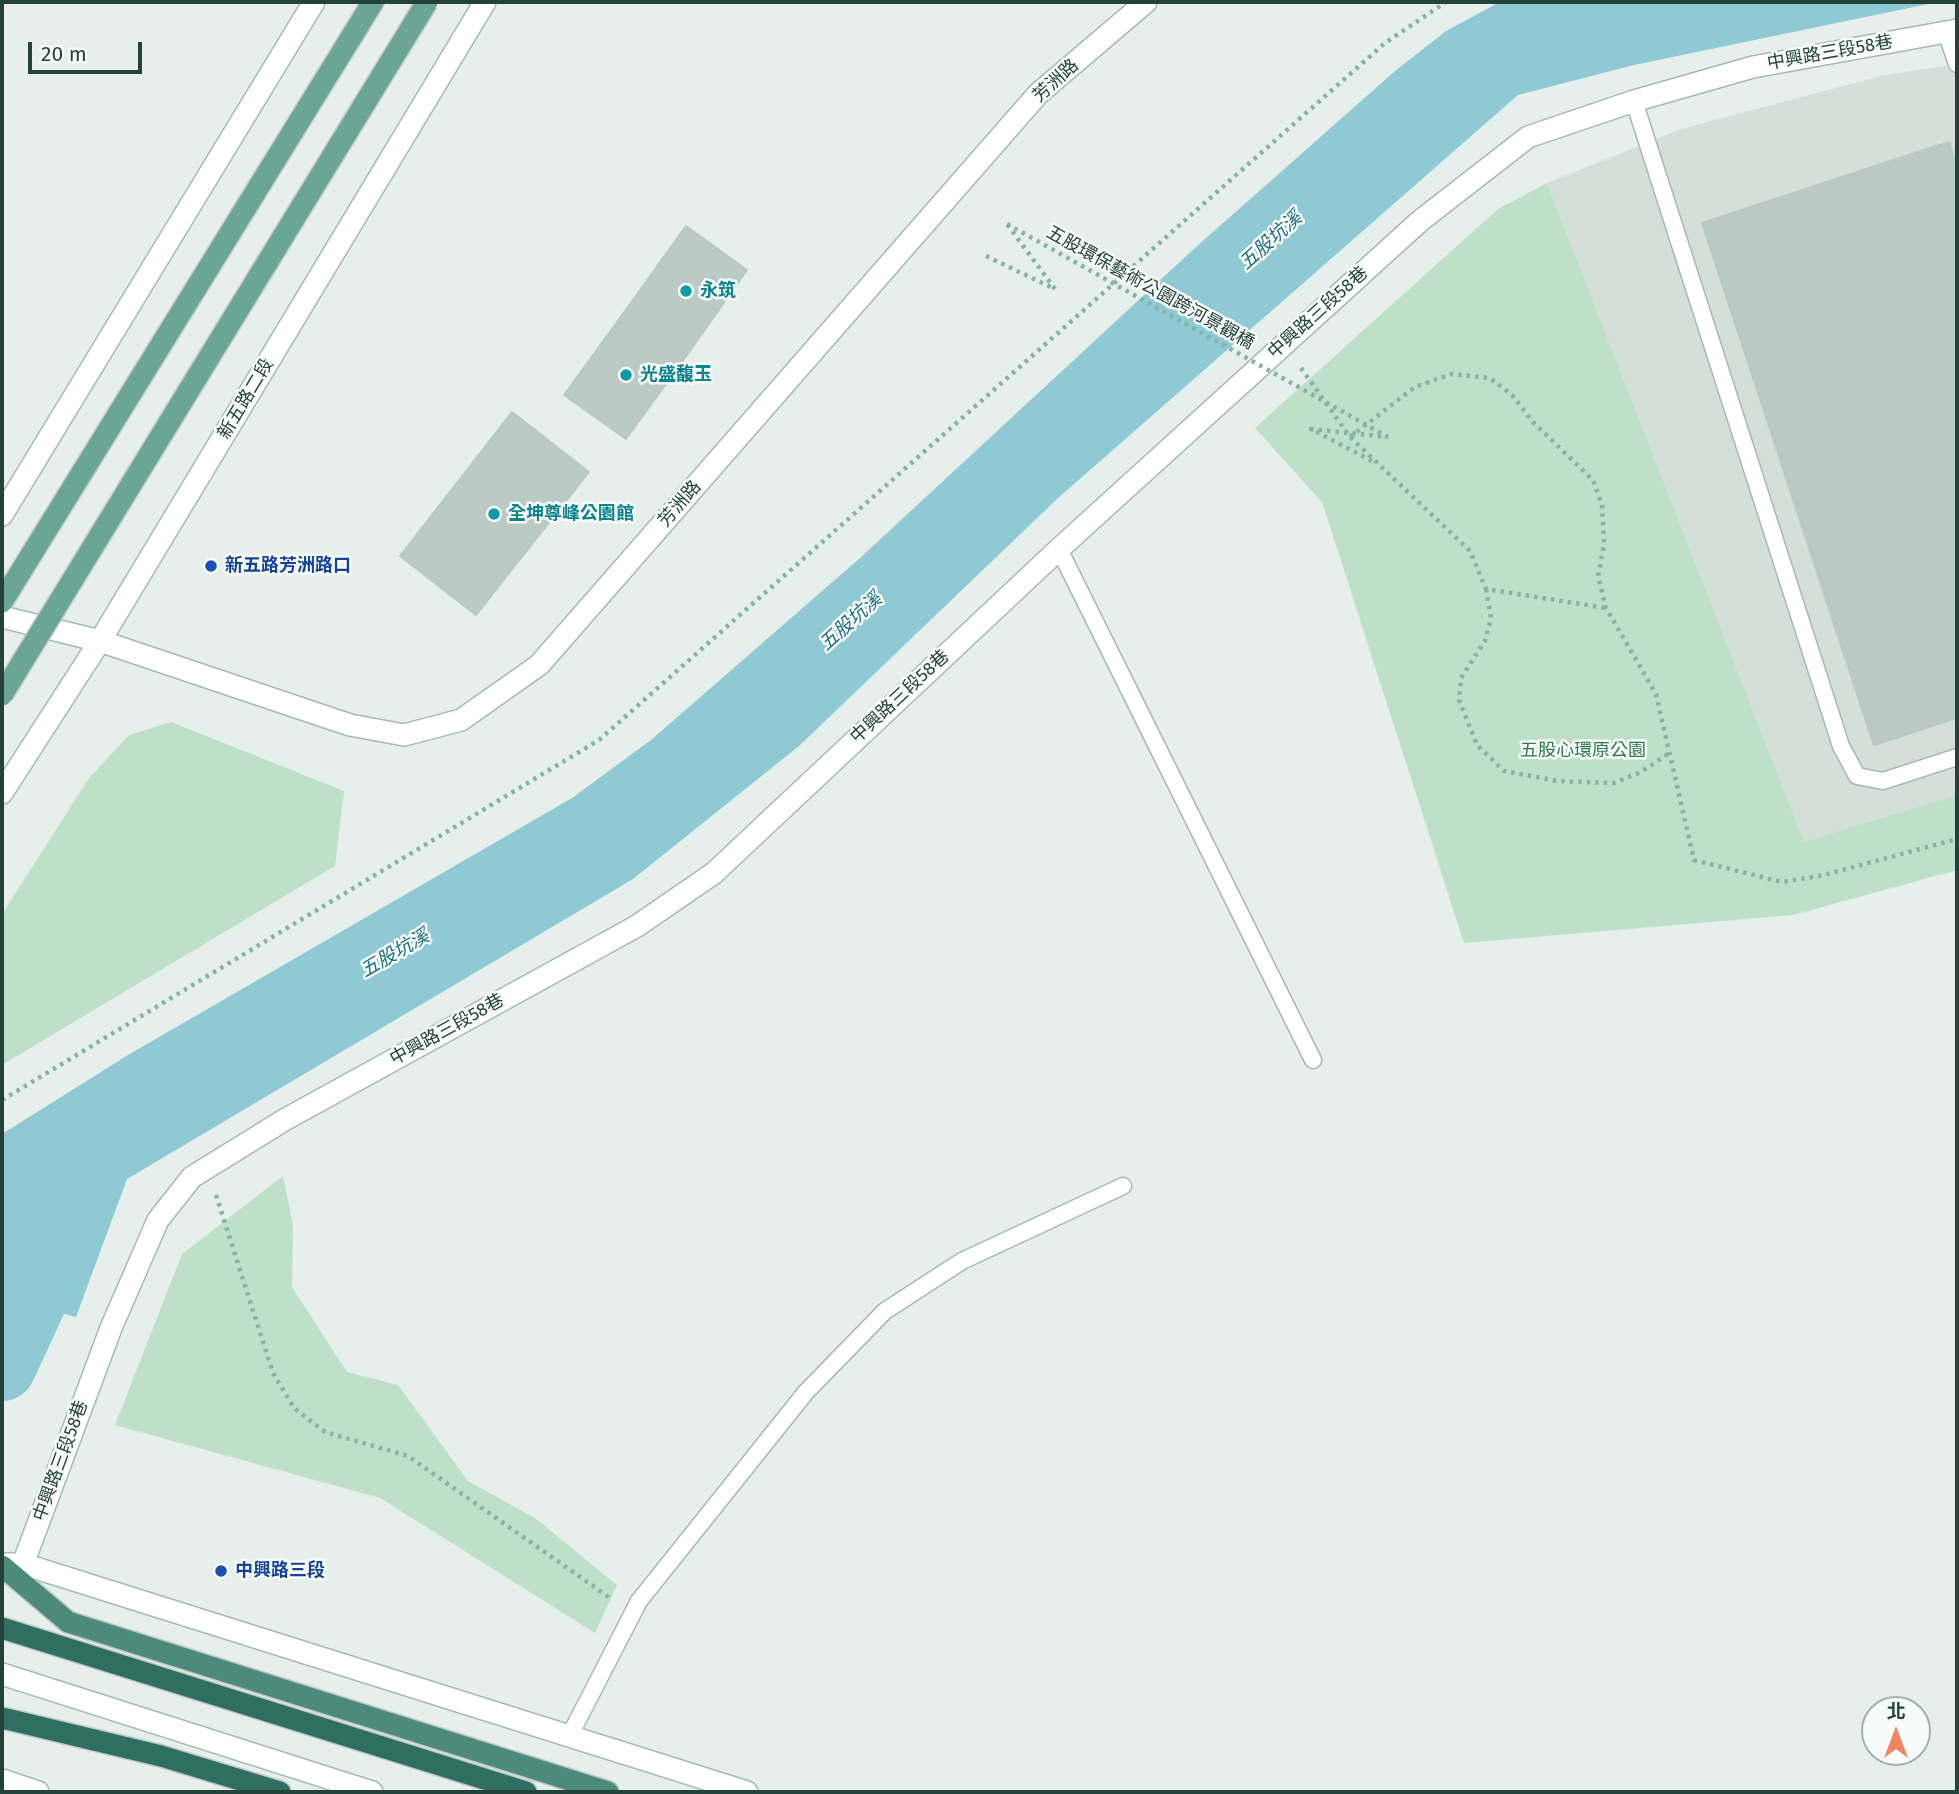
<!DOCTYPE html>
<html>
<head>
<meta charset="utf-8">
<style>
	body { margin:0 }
	#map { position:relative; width:1959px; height:1794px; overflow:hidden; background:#e6efeb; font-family:"Fira Sans","Noto Sans TC",sans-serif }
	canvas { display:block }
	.frame { position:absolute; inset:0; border:4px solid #24423a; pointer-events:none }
	.north { position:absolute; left:1861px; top:1696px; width:70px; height:70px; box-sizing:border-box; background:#f7fbf9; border:2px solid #a3b1ad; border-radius:50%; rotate:0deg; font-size:19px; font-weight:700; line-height:28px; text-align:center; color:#24423a }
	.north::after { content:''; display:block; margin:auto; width:24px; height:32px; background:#f4845f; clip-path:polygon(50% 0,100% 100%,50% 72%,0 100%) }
	.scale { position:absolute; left:28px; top:42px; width:114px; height:32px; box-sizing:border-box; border:4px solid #24423a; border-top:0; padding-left:9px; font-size:21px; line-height:24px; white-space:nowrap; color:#24423a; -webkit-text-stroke:5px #f7fbf9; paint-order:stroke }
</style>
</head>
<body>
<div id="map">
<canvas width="1959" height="1794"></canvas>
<div class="frame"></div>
<div class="north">北</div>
<div class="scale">20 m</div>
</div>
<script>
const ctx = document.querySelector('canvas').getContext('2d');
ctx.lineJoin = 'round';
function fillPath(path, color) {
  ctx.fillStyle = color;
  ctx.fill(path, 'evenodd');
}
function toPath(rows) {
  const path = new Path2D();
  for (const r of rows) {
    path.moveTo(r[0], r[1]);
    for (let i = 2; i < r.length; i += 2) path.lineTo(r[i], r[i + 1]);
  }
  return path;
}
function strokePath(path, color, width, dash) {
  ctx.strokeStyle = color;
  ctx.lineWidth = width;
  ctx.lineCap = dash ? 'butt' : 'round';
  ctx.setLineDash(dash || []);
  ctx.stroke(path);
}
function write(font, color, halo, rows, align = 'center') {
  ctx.font = font + ' "Fira Sans","Noto Sans TC",sans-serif';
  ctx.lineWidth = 5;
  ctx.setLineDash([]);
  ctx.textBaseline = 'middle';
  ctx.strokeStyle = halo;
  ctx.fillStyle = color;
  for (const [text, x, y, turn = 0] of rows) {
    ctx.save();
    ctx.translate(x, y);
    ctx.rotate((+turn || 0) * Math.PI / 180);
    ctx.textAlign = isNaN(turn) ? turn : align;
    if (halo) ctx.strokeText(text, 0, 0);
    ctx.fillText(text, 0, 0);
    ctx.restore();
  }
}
fillPath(toPath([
	[1957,64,1957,795,1804,843,1547,183,1681,129,1885,75]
]), '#d4dfda');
fillPath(toPath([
	[1547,183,1804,842,1957,795,1957,870,1793,915,1464,943,1322,502,1255,428,1498,209],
	[171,722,344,791,335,866,2,1065,2,914,89,778,129,735],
	[283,1176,293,1225,292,1287,347,1372,398,1385,468,1481,535,1518,617,1585,595,1633,380,1498,115,1425,182,1254]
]), '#bfe0c8');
fillPath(toPath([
	[1500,2,1938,2,1634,65,1518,95,1058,498,799,746,633,879,127,1179,76,1317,2,1298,2,1134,128,1055,572,798,651,740,860,558,1196,247,1395,71,1446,31]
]), '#8ec9d4');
strokePath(toPath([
	[2,1367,70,1220]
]), '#8ec9d4', 68);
const building = toPath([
	[1949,142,1957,168,1957,718,1874,745,1702,223,1949,142],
	[686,226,747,270,687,355,625,311,686,226],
	[625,311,687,355,626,439,564,395,625,311],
	[512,412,589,472,476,615,400,556,512,412]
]);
fillPath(building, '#bbcac4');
strokePath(building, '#b8c9c2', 2);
const service = toPath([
	[1946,32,1957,64],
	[1634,101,1841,746,1857,776,1883,781,1957,757],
	[1059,549,1313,1060],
	[569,1737,639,1601,806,1392,885,1311,962,1261,1123,1186]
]);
const minor = toPath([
	[2,617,100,641,350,725,404,735,461,720,539,665,1038,94,1146,2],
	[23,1564,111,1328,158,1220,192,1177,286,1119,637,926,714,873,1059,549,1420,221,1528,137,1634,101,1753,67,1957,30]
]);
const tertiary = toPath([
	[2,1564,23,1564,747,1792]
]);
const secondary = toPath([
	[2,515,314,2],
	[2,793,100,641,485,2],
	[2,1674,372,1792],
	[2,1780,38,1792]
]);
const primary = toPath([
	[2,602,373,2]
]);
const trunk = toPath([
	[2,1566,68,1622,608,1792]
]);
const motorway = toPath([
	[2,1628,526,1792],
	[2,1718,161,1756,280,1792]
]);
strokePath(service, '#a8b8b2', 19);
strokePath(minor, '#a8b8b2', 24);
strokePath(tertiary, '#a8b8b2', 24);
strokePath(secondary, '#a4bbb3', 24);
strokePath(primary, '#c2cac8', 24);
strokePath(trunk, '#c2cac8', 24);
strokePath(motorway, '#c2cac8', 24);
strokePath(toPath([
	[986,256,1055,289,1007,224],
	[1301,368,1350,437,1470,551,1486,589,1606,608],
	[1350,437,1415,387,1451,374,1490,378,1512,395,1534,423,1593,480,1602,505,1604,545,1598,576,1606,608,1656,694,1694,860,1782,882,1824,875,1957,839],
	[1372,461,1311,429,1388,437],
	[1486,589,1491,618,1485,641,1461,678,1459,700,1477,745,1504,771,1558,781,1614,783,1641,772,1671,752],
	[2,1100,599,740,1385,43,1446,2],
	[216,1195,273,1373,294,1408,325,1432,408,1456,610,1598]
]), '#86b3a5', 4.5, [3.5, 5]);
strokePath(service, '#fff', 16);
strokePath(minor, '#fff', 21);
strokePath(tertiary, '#fff', 21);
strokePath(secondary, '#fff', 21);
strokePath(primary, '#6aa596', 21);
strokePath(trunk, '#4c8a7c', 21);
strokePath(motorway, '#2f6f62', 21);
const primaryBridge = toPath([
	[2,695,427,2]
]);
strokePath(primaryBridge, '#c2cac8', 24, []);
strokePath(toPath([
	[1007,224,1388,437]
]), '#86b3a5', 4.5, [3.5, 5]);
strokePath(primaryBridge, '#6aa596', 21);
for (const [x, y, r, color] of [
	[686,291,7,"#0f9aa8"],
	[626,375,7,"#0f9aa8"],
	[494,514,7,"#0f9aa8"],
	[211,566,7,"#1a4fb4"],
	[221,1571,7,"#1a4fb4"]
]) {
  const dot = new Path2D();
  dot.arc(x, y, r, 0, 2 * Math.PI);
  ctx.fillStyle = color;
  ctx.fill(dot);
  strokePath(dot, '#f7fbf9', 2.5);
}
write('18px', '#24423a', '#f7fbf9', [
	["中興路三段58巷",1830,53,-10],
	["芳洲路",1056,81,-42],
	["五股環保藝術公園跨河景觀橋",1150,288,29],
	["中興路三段58巷",1318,313,-42],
	["新五路二段",246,399,-59],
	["芳洲路",680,504,-49],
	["中興路三段58巷",900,697,-43],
	["中興路三段58巷",447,1030,-29],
	["中興路三段58巷",61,1461,-70]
]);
write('bold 18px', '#0d838f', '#f7fbf9', [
	["永筑",700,291],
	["光盛馥玉",640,375],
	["全坤尊峰公園館",508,514]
], 'left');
write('bold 18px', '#164399', '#f7fbf9', [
	["新五路芳洲路口",225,566],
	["中興路三段",235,1571]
], 'left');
write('18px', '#2d7a4b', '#f7fbf9', [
	["五股心環原公園",1583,751]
]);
write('italic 19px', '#1c6f80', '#f7fbf9', [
	["五股坑溪",1271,241,-42],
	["五股坑溪",851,622,-42],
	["五股坑溪",395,954,-30]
]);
</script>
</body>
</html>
